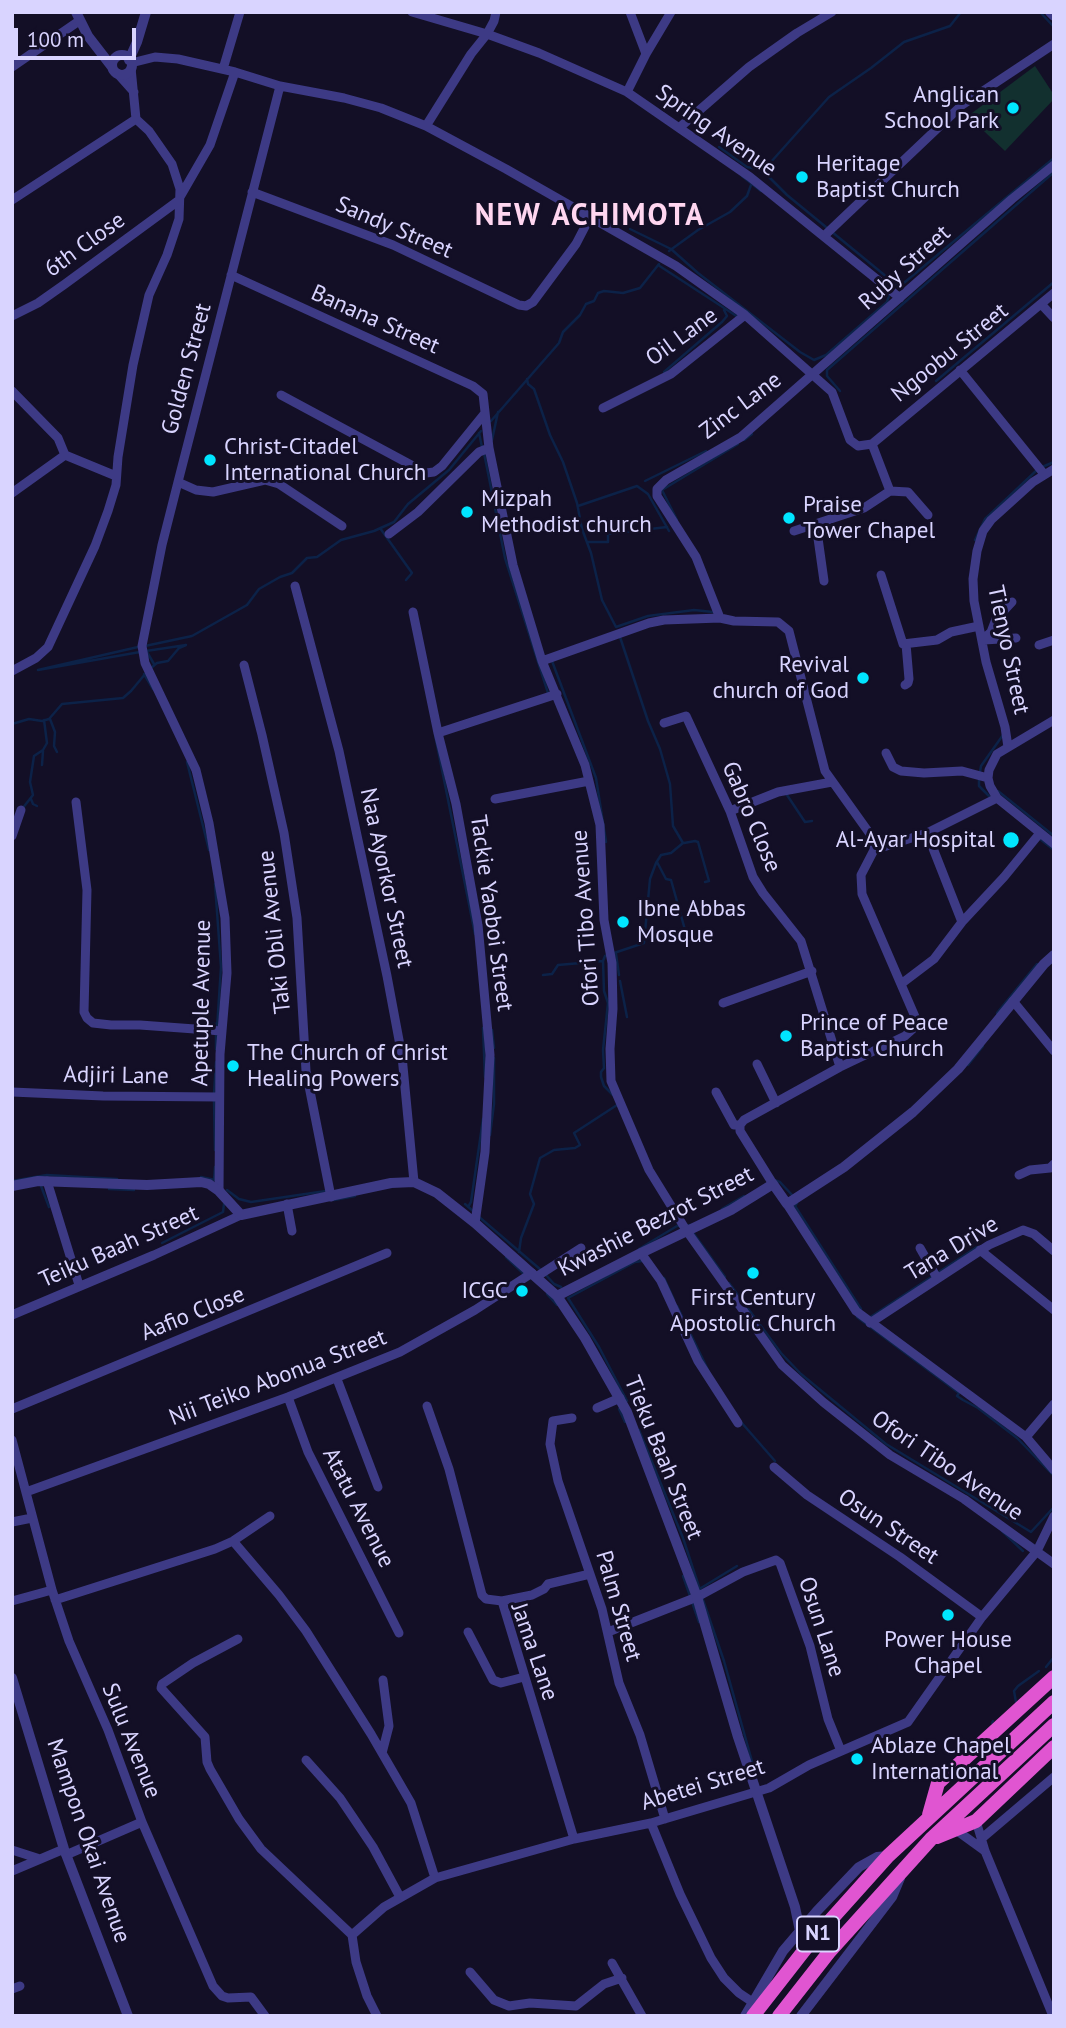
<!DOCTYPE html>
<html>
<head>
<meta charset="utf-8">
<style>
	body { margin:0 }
	#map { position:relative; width:1066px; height:2028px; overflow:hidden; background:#130f26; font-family:"PT Sans",sans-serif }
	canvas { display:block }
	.frame { position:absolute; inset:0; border:14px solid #d9d4ff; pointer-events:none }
	.scale { position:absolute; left:14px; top:28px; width:122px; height:32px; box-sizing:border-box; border:4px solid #d9d4ff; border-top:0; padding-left:9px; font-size:21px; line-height:24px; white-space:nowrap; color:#d9d4ff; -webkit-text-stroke:5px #130f26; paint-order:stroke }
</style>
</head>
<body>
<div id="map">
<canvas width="1066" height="2028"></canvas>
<div class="frame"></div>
<div class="scale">100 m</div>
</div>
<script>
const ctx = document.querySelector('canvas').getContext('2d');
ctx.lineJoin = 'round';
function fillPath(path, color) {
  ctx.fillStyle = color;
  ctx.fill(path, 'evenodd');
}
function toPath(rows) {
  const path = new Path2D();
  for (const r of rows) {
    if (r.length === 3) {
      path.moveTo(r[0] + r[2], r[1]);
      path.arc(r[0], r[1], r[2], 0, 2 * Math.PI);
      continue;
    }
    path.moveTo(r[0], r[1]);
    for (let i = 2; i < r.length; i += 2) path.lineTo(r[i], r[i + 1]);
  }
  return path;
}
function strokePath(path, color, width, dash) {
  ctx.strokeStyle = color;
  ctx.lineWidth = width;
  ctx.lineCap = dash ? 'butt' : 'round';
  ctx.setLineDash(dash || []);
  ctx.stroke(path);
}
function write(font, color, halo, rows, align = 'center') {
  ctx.font = font + ' "PT Sans",sans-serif';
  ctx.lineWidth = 6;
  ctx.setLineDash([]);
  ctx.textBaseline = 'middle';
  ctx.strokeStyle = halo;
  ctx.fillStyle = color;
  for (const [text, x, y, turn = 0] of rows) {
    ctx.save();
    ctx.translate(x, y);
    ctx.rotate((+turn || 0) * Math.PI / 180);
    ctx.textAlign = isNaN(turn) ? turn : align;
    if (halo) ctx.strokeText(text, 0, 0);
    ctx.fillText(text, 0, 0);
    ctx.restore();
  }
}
fillPath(toPath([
	[1035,66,1054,95,1054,99,1005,151,968,116]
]), '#12302f');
strokePath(toPath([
	[1040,12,1054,27],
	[719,147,747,167,757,169,768,176,787,195,899,287,1054,158],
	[762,172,829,97,871,68,904,42,950,26,961,12],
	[742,176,761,191],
	[630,229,671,249,698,273,800,352,814,360,826,355,887,302,889,296,878,286],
	[669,251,698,230,730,212,747,196,751,185],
	[658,265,738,317],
	[664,372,722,322,727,316,724,310],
	[527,379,528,384,534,389,550,435,563,462,577,503,582,529,591,553,602,600,616,627,648,616,694,610,713,612],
	[936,381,1054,282],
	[840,391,827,376,827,370,1054,172],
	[491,421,559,343,563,332,580,315,586,304,594,301,598,293,604,291,623,293,640,288,659,264],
	[479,433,482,447],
	[492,440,498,412],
	[744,440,752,434],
	[484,453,505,558,548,693],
	[1042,467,1054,462],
	[645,481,706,451],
	[578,506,637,486,648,494,669,531],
	[677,520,662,490,738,444],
	[380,528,412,573,406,580],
	[975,540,985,519,1037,470],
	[587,542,608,542,608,534,667,527],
	[145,646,192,636,247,605,259,589,280,577,292,573,307,558,317,557,341,540,374,531,394,522,408,504,449,470,481,431],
	[138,647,38,670,140,652],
	[146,651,186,645,179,648,168,661,157,663,151,668],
	[147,652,154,664],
	[552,661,596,778,606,842],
	[144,674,153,689],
	[50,719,55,732,54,746,57,752],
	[12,724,29,719,42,721,49,719,62,704,123,698,131,691,146,673],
	[435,735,475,934],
	[187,762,209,850],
	[42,765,43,751],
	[980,772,981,766,1003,735],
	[979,779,979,786,992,799],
	[998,791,1054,836],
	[785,792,805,822,812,821],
	[31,799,33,804,37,806],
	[22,809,33,795,30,782,34,756,43,750,47,743,44,720],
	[1040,839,1054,850],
	[684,843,695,841,698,842,709,881,705,882],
	[657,862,666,879,671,880,689,944],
	[215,884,221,967,217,1028],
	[616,954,619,975],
	[543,975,552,974,558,965,603,961],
	[620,981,627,1017],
	[997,1013,1037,964],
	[204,1023,217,1024],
	[483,1028,485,1077],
	[492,1030,494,1048],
	[216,1049,216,1034],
	[968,1065,983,1046],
	[214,1094,216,1062],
	[613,1095,604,1086,601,1077,601,1072,604,1068,603,1050,608,1003,604,991,603,961,605,956,644,943,650,879,656,863,661,855,671,853,683,843,673,826,670,784,660,749,648,721,620,637],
	[214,1101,215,1150],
	[490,1135,494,1104,494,1058],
	[201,1177,215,1180],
	[214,1180,215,1167],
	[774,1180,780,1182,792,1195],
	[12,1181,47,1175,117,1179],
	[41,1186,49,1207],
	[109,1189,134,1190],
	[227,1190,239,1199,251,1202,326,1191],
	[334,1200,355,1196],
	[797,1203,795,1206,861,1309],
	[465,1204,473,1211],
	[468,1207,471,1202,483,1119],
	[722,1209,744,1196],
	[478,1216,541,1270],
	[694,1234,725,1277],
	[162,1243,223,1212,224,1204],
	[639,1249,677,1226,692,1225],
	[519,1252,521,1238,534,1204,530,1194,540,1158,554,1150,575,1148,580,1145,574,1133,617,1105],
	[506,1257,524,1274],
	[546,1275,554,1284,561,1287],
	[664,1278,674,1300],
	[729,1283,781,1353,801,1374,886,1444,1031,1532,1054,1507],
	[547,1294,557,1305],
	[677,1306,709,1372],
	[857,1317,955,1390,959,1393,957,1396,963,1400,978,1408,1017,1438,1054,1476],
	[869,1318,977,1247],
	[627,1401,599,1347,568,1298,635,1262,642,1261],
	[619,1409,625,1422],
	[741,1422,775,1461],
	[639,1430,683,1538,700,1590],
	[1002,1531,1023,1551],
	[683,1576,690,1596],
	[701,1588,737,1566],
	[702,1597,724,1661,753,1765],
	[692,1602,699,1622],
	[1046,1667,1054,1657],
	[1016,1702,1014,1691,1018,1686,1039,1671],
	[992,1723,993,1721]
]), '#0c2248', 2.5);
strokePath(toPath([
	[412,12,487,34,539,53,627,92,750,177,900,298],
	[630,12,646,54],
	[131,63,155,57,178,59,235,72,280,86,344,98,381,108,426,126,506,169,676,266,745,315,832,392,850,440,858,446,872,444,1054,293],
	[12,67,79,21],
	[131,68,136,119],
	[223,69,240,12],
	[117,73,134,92],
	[627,92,646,54,671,12],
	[426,126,471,54,487,34,494,21,496,12],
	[679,128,749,67,797,33,832,12],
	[252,192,393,245,519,305,526,306,533,302,576,244,590,217],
	[180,197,210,145,235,72],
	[12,200,136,119],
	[824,236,962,105,1054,44],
	[231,275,473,386,483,394,489,448,513,565,542,661,585,765,600,825,604,920,612,963,613,1009,610,1049,611,1081,649,1170,686,1230,782,1365,823,1402,890,1455,964,1499,1054,1564],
	[1041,304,1054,318],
	[12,316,38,303,65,284,178,201],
	[960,370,1044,474],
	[12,391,58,438,65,455],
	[281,395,426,473,434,472,442,466,485,413],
	[603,408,671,374,745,315],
	[872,444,890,491],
	[65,455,116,476],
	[178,482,196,490,213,492,265,480,279,484,342,526],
	[890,491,908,492,928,515],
	[12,493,65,455],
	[816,524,824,581],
	[794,531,864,508,890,491],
	[389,534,418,512,479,452,489,448],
	[881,575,903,644,937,640,951,632,979,626],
	[295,586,339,751,387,976,402,1056,414,1182],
	[413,612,438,733,456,804,478,925,490,1055,485,1152,475,1223],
	[720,618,696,557,657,496,657,489,666,480,741,437,1012,199,1054,165],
	[982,640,991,632,996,619,1012,602],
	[984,640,1016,638],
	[1039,645,1054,640],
	[542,661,649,623,664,620,720,618,734,621,778,622,789,631,825,771,875,841,874,850,861,875,862,894,916,1019,915,1027,905,1036,840,1067,744,1120,740,1125,740,1131,773,1184],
	[244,665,262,735,284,833,297,918,306,1071,331,1197],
	[12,671,36,658,48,647,95,546,108,511,116,485,118,457,133,365,149,295,167,255,179,219,180,189,172,164,149,131,136,119],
	[905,685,908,683,909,679,906,644],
	[1054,720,997,754,989,770,988,778,990,786,997,798,1054,844],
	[664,723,686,716,730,811,753,877,763,893,801,941,840,1067],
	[438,733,557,694],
	[1008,747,1005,727,986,662,974,601,973,579,977,551,983,531,991,520,1033,482,1054,469],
	[886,753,893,767,901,771,924,773,962,771,988,778],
	[495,799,589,781],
	[76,802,87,890,84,1012,87,1018,93,1023,111,1025,140,1025,222,1031],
	[730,811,778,792,832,782],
	[927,833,962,922],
	[12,836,21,810],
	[874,850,927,833,997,798],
	[901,984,934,959,962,922,1004,877,1040,833],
	[1013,1001,1054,1051],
	[723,1003,812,971],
	[757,1064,776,1103],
	[12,1092,103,1096,219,1097],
	[716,1092,734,1125,740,1125],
	[1019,1175,1030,1170,1050,1168,1054,1164],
	[47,1181,79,1285],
	[219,1191,220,1054,227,973,225,918,209,823,196,770,145,663,142,646,162,545,178,482,280,86],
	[287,1204,292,1231],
	[787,1204,856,1311,1026,1437,1054,1470],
	[920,1248,937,1278],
	[980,1250,1054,1310],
	[641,1253,661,1281,698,1361,738,1423],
	[536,1277,581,1248],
	[12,1315,154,1255,241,1215],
	[870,1323,989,1245,1023,1230,1034,1234,1054,1251],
	[337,1379,378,1487],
	[288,1397,308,1452,399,1633],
	[427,1406,449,1469,482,1595,486,1599,502,1601,532,1595,544,1589,548,1584,590,1574],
	[597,1408,620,1398],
	[12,1409,387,1253],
	[572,1418,553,1421,550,1444,558,1481,602,1609,619,1683,640,1735,665,1819],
	[1026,1437,1054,1404],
	[12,1440,52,1590,69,1641,108,1730,142,1822,213,1986,222,1996,228,1998,251,1997,265,2016],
	[774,1467,807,1495,900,1557,982,1617],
	[26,1492,288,1397,400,1352,475,1310,532,1273],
	[12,1522,32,1518],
	[233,1541,279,1595,306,1631,371,1734,411,1803,435,1878],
	[55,1600,215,1549,233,1541,270,1516],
	[12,1601,52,1590],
	[502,1601,574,1839],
	[468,1632,493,1680,501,1683,524,1677],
	[608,1632,697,1597,743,1572,776,1560,780,1563,810,1646,828,1719,841,1751],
	[238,1639,193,1663,162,1684,161,1688,205,1737,207,1762,210,1769,239,1819,261,1849,352,1935],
	[382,1753,389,1726,383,1680],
	[306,1760,340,1798,373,1847,400,1897],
	[976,1821,985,1851,1053,2016],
	[651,1823,680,1894,711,1958,724,1978,739,1993,754,2003],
	[956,1830,985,1851],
	[981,1839,1054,1777],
	[12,1850,40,1859],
	[66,1855,142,1822],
	[12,1871,64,1849],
	[352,1935,384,1907,435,1878,574,1839,651,1823,769,1788,809,1765,908,1722,982,1617,1037,1551,1054,1516],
	[352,1935,356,1962,367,1996,377,2016],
	[612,1963,642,2016],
	[470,1972,494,2000,509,2006,530,2003,576,2006,604,1984,622,1978],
	[12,1989,20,1986]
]), '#3d3a85', 9);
strokePath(toPath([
	[76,12,88,36,112,67],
	[1050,12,1054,16],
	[122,65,10],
	[129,60,137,42,146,12],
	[12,1186,38,1181,147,1185,201,1182,209,1184,219,1191,241,1215,391,1183,414,1182,437,1193,475,1223,557,1296,585,1338,627,1412,697,1597,738,1737,795,1907,800,1931],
	[557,1296,641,1253,731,1210,773,1184,787,1204,844,1167,913,1112,958,1069,1044,964,1054,955],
	[12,1678,64,1849,128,2016],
	[745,2016,783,1951,817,1911,859,1867,877,1857,888,1856],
	[801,2016,892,1897,900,1878]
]), '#3d3a85', 10);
strokePath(toPath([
	[929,1815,938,1783,1054,1677],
	[937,1837,976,1821,1054,1747],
	[753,2016,810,1943,888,1856,1054,1702],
	[779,2016,830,1951,931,1839,1054,1725]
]), '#e055d1', 14);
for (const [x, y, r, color] of [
	[1013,108,7,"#00e5ff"],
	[802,177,7,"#00e5ff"],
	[210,460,7,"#00e5ff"],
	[467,512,7,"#00e5ff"],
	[789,518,7,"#00e5ff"],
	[863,678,7,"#00e5ff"],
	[1011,840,9,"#00e5ff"],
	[623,922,7,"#00e5ff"],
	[786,1036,7,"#00e5ff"],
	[233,1066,7,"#00e5ff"],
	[753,1273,7,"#00e5ff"],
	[522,1291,7,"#00e5ff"],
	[948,1615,7,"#00e5ff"],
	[857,1759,7,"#00e5ff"]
]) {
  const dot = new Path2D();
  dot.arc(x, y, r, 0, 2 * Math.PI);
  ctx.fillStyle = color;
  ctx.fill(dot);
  strokePath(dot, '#130f26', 2.5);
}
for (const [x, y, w] of [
	[818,1934,42]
]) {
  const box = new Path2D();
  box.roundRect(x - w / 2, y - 17.5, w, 35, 5);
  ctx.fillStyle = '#130f26';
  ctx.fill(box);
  strokePath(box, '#d9d4ff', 2);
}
write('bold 21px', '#d9d4ff', null, [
	["N1",818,1934]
]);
write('23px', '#d9d4ff', '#130f26', [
	["Anglican",999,95,"right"],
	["School Park",999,121,"right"],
	["Heritage",816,164],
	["Baptist Church",816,190],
	["Christ-Citadel",224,447],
	["International Church",224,473],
	["Mizpah",481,499],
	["Methodist church",481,525],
	["Praise",803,505],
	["Tower Chapel",803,531],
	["Revival",849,665,"right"],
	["church of God",849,691,"right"],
	["Al-Ayar Hospital",995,840,"right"],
	["Ibne Abbas",637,909],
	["Mosque",637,935],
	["Prince of Peace",800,1023],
	["Baptist Church",800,1049],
	["The Church of Christ",247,1053],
	["Healing Powers",247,1079],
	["ICGC",508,1291,"right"],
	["First Century",753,1298,"center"],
	["Apostolic Church",753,1324,"center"],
	["Power House",948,1640,"center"],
	["Chapel",948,1666,"center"],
	["Ablaze Chapel",871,1746],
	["International",871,1772]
], 'left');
write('23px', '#d9d4ff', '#130f26', [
	["Spring Avenue",716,131,35],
	["Sandy Street",394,228,23],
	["6th Close",85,245,-36],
	["Ruby Street",905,268,-42],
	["Banana Street",375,320,24],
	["Oil Lane",682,337,-36],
	["Ngoobu Street",950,353,-39],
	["Golden Street",187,369,-75],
	["Zinc Lane",741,406,-37],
	["Tienyo Street",1008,650,78],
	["Gabro Close",751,817,67],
	["Naa Ayorkor Street",386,878,78],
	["Tackie Yaoboi Street",491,913,82],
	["Ofori Tibo Avenue",586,918,-94],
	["Taki Obli Avenue",275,932,-96],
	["Apetuple Avenue",202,1003,-89],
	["Adjiri Lane",116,1076,1],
	["Kwashie Bezrot Street",656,1222,-27],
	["Teiku Baah Street",119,1247,-24],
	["Tana Drive",952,1249,-31],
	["Aafio Close",193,1314,-22],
	["Nii Teiko Abonua Street",278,1378,-21],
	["Tieku Baah Street",663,1458,68],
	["Ofori Tibo Avenue",947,1466,34],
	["Atatu Avenue",358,1508,63],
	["Osun Street",888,1527,34],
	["Palm Street",618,1606,74],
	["Osun Lane",821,1627,72],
	["Jama Lane",534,1652,71],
	["Sulu Avenue",131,1741,68],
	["Abetei Street",703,1785,-17],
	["Mampon Okai Avenue",88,1841,71]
]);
ctx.letterSpacing = '2px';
write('bold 30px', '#ffd6f0', '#130f26', [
	["NEW ACHIMOTA",590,216]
]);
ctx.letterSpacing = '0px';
</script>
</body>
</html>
